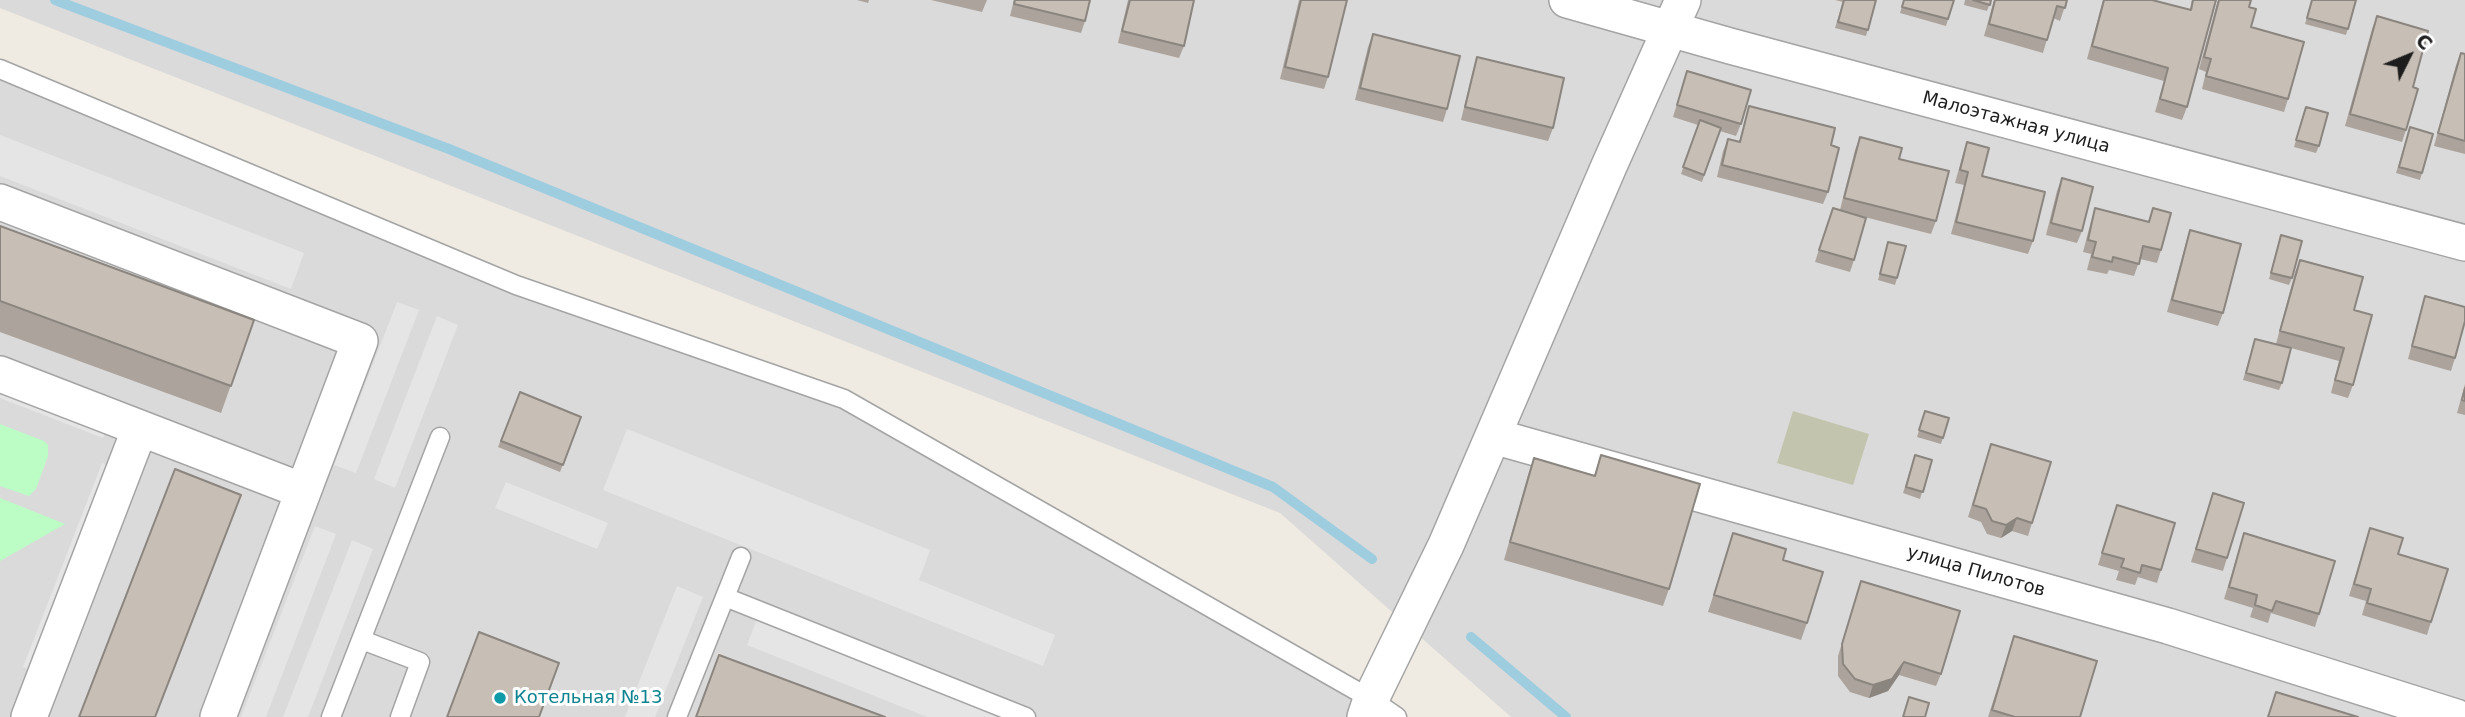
<!DOCTYPE html>
<html>
<head>
<meta charset="utf-8">
<style>
	body { margin:0 }
	#map { position:relative; width:2465px; height:717px; overflow:hidden; background:#efebe2; font-family:"DejaVu Sans",sans-serif }
	canvas { display:block }
	.north { position:absolute; left:2374px; top:21px; width:70px; height:70px; -webkit-text-stroke:5px #fff; paint-order:stroke; rotate:47deg; font-size:19px; font-weight:700; line-height:28px; text-align:center; color:#1d1d1d }
	.north::after { content:''; display:block; margin:auto; width:24px; height:32px; background:#1d1d1d; clip-path:polygon(50% 0,100% 100%,50% 72%,0 100%) }
</style>
</head>
<body>
<div id="map">
<canvas width="2465" height="717"></canvas>
<div class="north">С</div>
</div>
<script>
const ctx = document.querySelector('canvas').getContext('2d');
ctx.lineJoin = 'round';
function fillPath(path, color) {
  ctx.fillStyle = color;
  ctx.fill(path, 'evenodd');
}
function toPath(rows) {
  const path = new Path2D();
  for (const r of rows) {
    path.moveTo(r[0], r[1]);
    for (let i = 2; i < r.length; i += 2) path.lineTo(r[i], r[i + 1]);
  }
  return path;
}
function strokePath(path, color, width, dash) {
  ctx.strokeStyle = color;
  ctx.lineWidth = width;
  ctx.lineCap = dash ? 'butt' : 'round';
  ctx.setLineDash(dash || []);
  ctx.stroke(path);
}
function write(font, color, halo, rows, align = 'center') {
  ctx.font = font + ' "DejaVu Sans",sans-serif';
  ctx.lineWidth = 6;
  ctx.setLineDash([]);
  ctx.textBaseline = 'middle';
  ctx.strokeStyle = halo;
  ctx.fillStyle = color;
  for (const [text, x, y, turn = 0] of rows) {
    ctx.save();
    ctx.translate(x, y);
    ctx.rotate((+turn || 0) * Math.PI / 180);
    ctx.textAlign = isNaN(turn) ? turn : align;
    if (halo) ctx.strokeText(text, 0, 0);
    ctx.fillText(text, 0, 0);
    ctx.restore();
  }
}
fillPath(toPath([
	[0,0,2465,0,2465,717,1511,717,1280,513,0,8],
	[0,69,516,285,844,399,1391,717,0,717]
]), '#dbdada');
fillPath(toPath([
	[1793,411,1869,434,1853,485,1777,463]
]), '#c2c4ad');
fillPath(toPath([
	[0,424,44,441,48,445,48,456,36,489,29,496,0,486],
	[0,498,65,524,0,561]
]), '#bbfdc5');
fillPath(toPath([
	[0,135,304,253,291,289,0,176],
	[397,302,419,310,356,473,334,465],
	[437,316,458,325,395,488,374,479],
	[0,379,110,421,103,438,0,398],
	[627,429,930,550,919,580,1055,635,1043,666,603,490],
	[102,463,113,468,35,672,23,667],
	[506,482,608,523,597,549,495,508],
	[315,526,336,534,266,717,241,717],
	[352,540,373,549,308,717,283,717],
	[677,586,703,597,655,717,625,717],
	[757,619,1004,717,927,717,747,645]
]), '#e5e5e5');
strokePath(toPath([
	[55,0,449,149,1273,487,1372,559],
	[1471,637,1566,717]
]), '#9fcde0', 10);
const service = toPath([
	[0,69,516,285,844,399,1371,699,1397,717],
	[725,597,1026,717],
	[362,640,420,662,400,717],
	[331,717,440,437],
	[677,717,741,557]
]);
const minor = toPath([
	[1567,0,1730,46,2465,243],
	[0,202,360,341,218,717],
	[0,374,303,491],
	[1493,436,2168,626,2456,717],
	[29,717,140,428],
	[1365,717,1371,699,1446,545,1609,166,1683,0]
]);
strokePath(service, '#a4a4a4', 21);
strokePath(minor, '#a4a4a4', 38);
strokePath(service, '#fff', 18);
strokePath(minor, '#fff', 35);
fillPath(toPath([
	[857,0,869,0,868,3],
	[931,0,987,0,982,12],
	[1014,0,1090,0,1085,21,1081,33,1010,16],
	[1128,0,1194,0,1184,46,1179,58,1118,43],
	[1299,0,1347,0,1328,77,1324,89,1280,79],
	[1835,0,1876,0,1866,36,1835,28,1843,2],
	[1904,0,1954,0,1946,26,1900,13],
	[1965,0,1991,0,1987,11,1964,5],
	[1994,0,2067,0,2060,21,2053,18,2043,53,1984,36],
	[2103,0,2152,0,2190,10,2192,0,2216,0,2187,107,2182,120,2155,112,2164,81,2087,59],
	[2218,0,2251,0,2249,7,2251,27,2288,99,2284,112,2202,89,2206,72,2199,69],
	[2312,0,2356,0,2346,35,2305,24],
	[2377,16,2413,87,2406,130,2402,142,2345,126,2372,29],
	[1373,34,1447,109,1443,122,1355,100,1368,47],
	[2461,53,2465,54,2465,154,2434,146,2456,65],
	[1477,57,1553,128,1548,141,1461,120,1473,70],
	[1687,71,1741,124,1736,136,1720,131,1702,182,1681,174,1698,125,1673,117],
	[1749,106,1831,145,1828,192,1823,204,1717,177,1723,151,1728,139,1739,142],
	[2306,107,2319,146,2316,153,2294,147],
	[2410,127,2422,173,2420,180,2396,173],
	[1860,137,1899,159,1936,221,1931,234,1845,212,1854,260,1850,272,1815,262,1828,221,1840,210,1855,150],
	[1967,142,1982,176,2033,241,2028,254,1951,234,1964,185,1955,183,1963,154],
	[2062,178,2082,231,2077,243,2046,235,2057,191],
	[2095,208,2148,222,2153,208,2161,250,2157,263,2140,259,2134,276,2109,270,2107,274,2087,270,2091,254,2083,252,2091,221],
	[0,226,254,320,221,413,0,332],
	[2190,230,2223,313,2218,326,2167,312,2186,243],
	[2281,235,2292,278,2289,285,2269,279],
	[1888,242,1897,278,1895,285,1878,280],
	[2300,260,2354,310,2353,385,2348,398,2331,393,2339,361,2276,344,2295,272],
	[2425,296,2455,358,2451,371,2408,359,2421,309],
	[2255,339,2282,383,2279,390,2243,380],
	[2465,384,2465,415,2457,413],
	[520,392,581,417,560,472,498,447],
	[1925,411,1949,418,1941,444,1917,437],
	[1991,444,2032,523,2028,536,2012,531,2001,538,1987,534,1981,522,1968,517],
	[1601,455,1669,589,1663,606,1504,560,1528,475,1534,458,1594,476],
	[1915,455,1932,460,1920,499,1903,493],
	[2213,493,2227,558,2223,571,2191,562],
	[2117,505,2161,570,2157,583,2138,577,2135,585,2116,580,2119,571,2098,565],
	[2370,528,2398,554,2431,622,2427,635,2362,615,2366,601,2349,596],
	[1733,533,1783,560,1807,623,1801,640,1708,612],
	[2244,533,2319,614,2315,627,2271,613,2268,623,2250,617,2253,608,2224,599],
	[1861,581,1941,674,1936,686,1899,675,1888,691,1869,698,1850,692,1838,676,1838,656],
	[2014,636,2080,717,1988,717]
]), '#aba39c');
fillPath(toPath([
	[2017,518,2012,531,2001,538,2006,525],
	[1904,662,1899,675,1888,691,1869,698,1873,685]
]), '#8b857f');
const building = toPath([
	[1015,0,1090,0,1085,21,1014,4,1015,0],
	[1130,0,1194,0,1184,46,1122,31,1130,0],
	[1301,0,1347,0,1328,77,1285,67,1301,0],
	[1844,0,1876,0,1868,30,1838,22,1844,0],
	[1904,0,1954,0,1948,19,1902,7,1904,0],
	[1973,0,1991,0,1990,5,1973,0],
	[1995,0,2067,0,2065,8,2057,6,2047,40,1989,24,1995,0],
	[2104,0,2152,0,2191,10,2193,0,2216,0,2187,107,2160,99,2168,68,2092,46,2104,0],
	[2219,0,2251,0,2249,7,2256,9,2251,27,2304,42,2288,99,2206,76,2211,59,2204,57,2219,0],
	[2312,0,2356,0,2348,29,2307,18,2312,0],
	[2377,16,2428,31,2413,87,2418,89,2406,130,2350,114,2377,16],
	[1373,34,1460,56,1447,109,1360,88,1373,34],
	[2461,53,2465,54,2465,141,2438,133,2461,53],
	[1477,57,1564,78,1553,128,1465,107,1477,57],
	[1687,71,1751,90,1741,124,1677,105,1687,71],
	[1749,106,1835,128,1831,145,1839,148,1828,192,1722,165,1728,139,1740,142,1749,106],
	[2306,107,2328,113,2319,146,2296,140,2306,107],
	[1700,120,1721,128,1704,175,1683,167,1700,120],
	[2410,127,2433,134,2422,173,2399,167,2410,127],
	[1860,137,1902,148,1899,159,1949,171,1936,221,1844,198,1860,137],
	[1967,142,1989,148,1982,176,2045,192,2033,241,1956,222,1968,172,1960,170,1967,142],
	[2062,178,2093,187,2082,231,2051,223,2062,178],
	[1833,208,1866,218,1854,260,1819,250,1833,208],
	[2095,208,2149,222,2153,208,2171,213,2161,250,2143,246,2139,264,2113,257,2112,262,2092,257,2096,242,2088,240,2095,208],
	[0,226,254,320,231,386,0,301,0,226],
	[2190,230,2241,244,2223,313,2172,300,2190,230],
	[2281,235,2302,241,2292,278,2271,273,2281,235],
	[1888,242,1906,246,1897,278,1880,274,1888,242],
	[2300,260,2363,277,2354,310,2372,315,2353,385,2335,380,2344,348,2280,331,2300,260],
	[2425,296,2465,307,2465,321,2455,358,2412,346,2425,296],
	[2255,339,2291,348,2282,383,2246,373,2255,339],
	[2465,388,2465,401,2462,400,2465,388],
	[520,392,581,417,563,465,501,441,520,392],
	[1925,411,1949,418,1943,438,1919,430,1925,411],
	[1991,444,2051,462,2032,523,2017,518,2006,525,1992,521,1986,509,1973,505,1991,444],
	[1601,455,1700,484,1669,589,1510,542,1534,458,1595,476,1601,455],
	[1915,455,1932,460,1923,492,1906,487,1915,455],
	[175,469,241,495,155,717,79,717,175,469],
	[2213,493,2244,503,2227,558,2196,549,2213,493],
	[2117,505,2175,523,2161,570,2142,565,2140,573,2121,567,2124,559,2102,553,2117,505],
	[2370,528,2403,538,2398,554,2448,569,2431,622,2367,603,2371,589,2354,584,2370,528],
	[1733,533,1786,549,1783,560,1823,572,1807,623,1714,595,1733,533],
	[2244,533,2335,561,2319,614,2276,601,2272,611,2255,605,2257,595,2229,587,2244,533],
	[1861,581,1960,611,1941,674,1904,662,1892,679,1873,685,1855,679,1843,664,1842,644,1861,581],
	[479,632,559,663,539,717,447,717,479,632],
	[2014,636,2097,661,2080,717,2015,717,1992,710,2014,636],
	[719,655,885,717,696,717,719,655],
	[2276,692,2358,717,2268,717,2276,692],
	[1909,697,1929,703,1925,717,1903,717,1909,697]
]);
fillPath(building, '#c7beb5');
strokePath(building, '#8b857f', 2);
for (const [x, y, r, color] of [
	[500,698,7,"#0f9aa8"]
]) {
  const dot = new Path2D();
  dot.arc(x, y, r, 0, 2 * Math.PI);
  ctx.fillStyle = color;
  ctx.fill(dot);
  strokePath(dot, '#fff', 2.5);
}
write('18px', '#1d1d1d', '#fff', [
	["Малоэтажная улица",2016,123,15],
	["улица Пилотов",1976,572,16]
]);
write('18px', '#0d838f', '#fff', [
	["Котельная №13",514,698]
], 'left');
</script>
</body>
</html>
